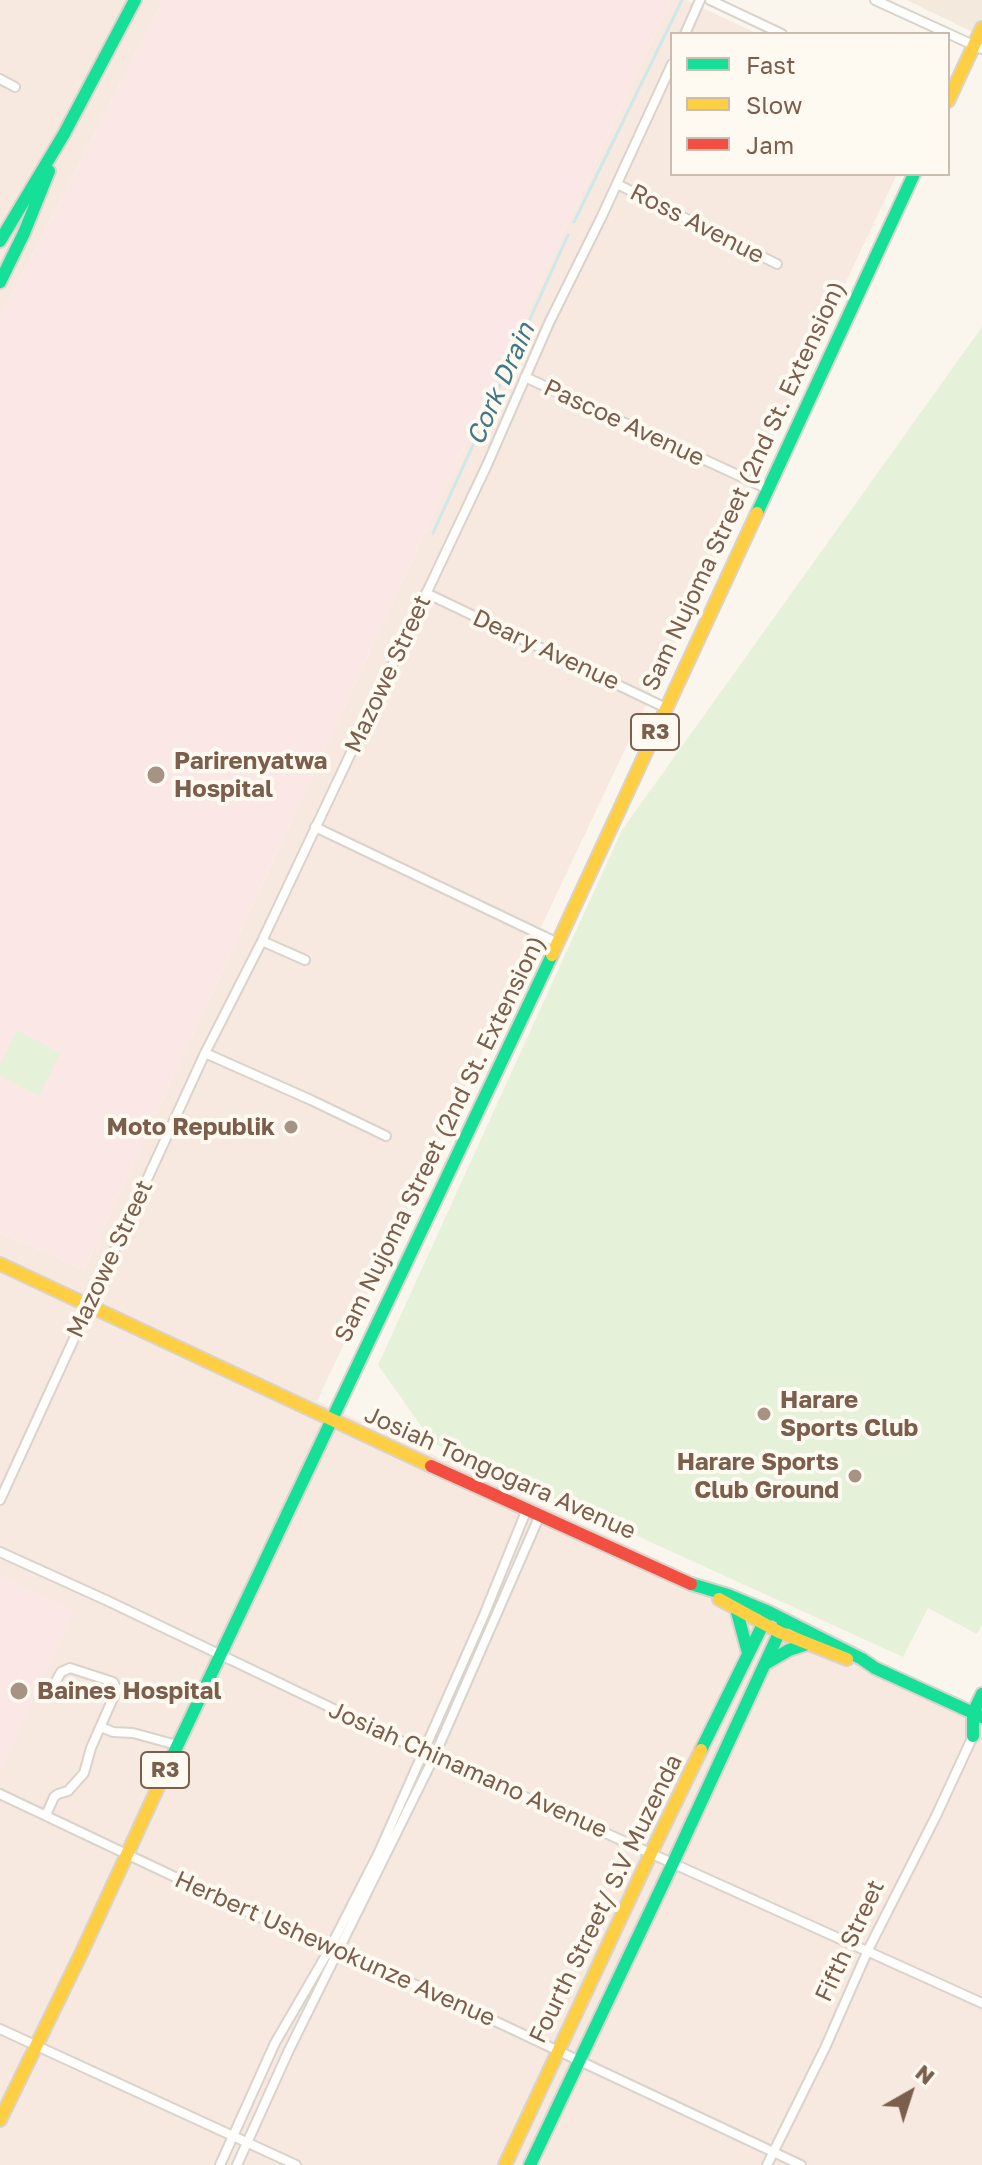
<!DOCTYPE html>
<html>
<head>
<meta charset="utf-8">
<style>
	body { margin:0 }
	#map { position:relative; width:982px; height:2165px; overflow:hidden; background:#faf6ee; font-family:"Golos Text",sans-serif }
	canvas { display:block }
	.legend { position:absolute; left:670px; top:32px; width:280px; height:144px; box-sizing:border-box; background:#fffaf1; border:2px solid #cabcaf; margin:0; padding:10px 14px; list-style:none; font-size:24px; color:#7b5e4b }
	.legend li { display:flex; align-items:center; gap:16px; height:40px }
	.legend b { width:40px; border:2px solid #cabcaf }
	.north { position:absolute; left:870px; top:2053px; width:80px; height:80px; -webkit-text-stroke:6px #fffaf1; paint-order:stroke; rotate:39deg; font-size:22px; font-weight:700; line-height:32px; text-align:center; color:#7b5e4b }
	.north::after { content:''; display:block; margin:auto; width:28px; height:36px; background:#7b5e4b; clip-path:polygon(50% 0,100% 100%,50% 72%,0 100%) }
</style>
</head>
<body>
<div id="map">
<canvas width="982" height="2165"></canvas>
<ul class="legend">
<li><b style="height:10px;background:#16e098"></b>Fast</li>
<li><b style="height:10px;background:#ffcf43"></b>Slow</li>
<li><b style="height:10px;background:#f24e42"></b>Jam</li>
</ul>
<div class="north">N</div>
</div>
<script>
const ctx = document.querySelector('canvas').getContext('2d');
ctx.lineJoin = 'round';
function fillPath(path, color) {
  ctx.fillStyle = color;
  ctx.fill(path, 'evenodd');
}
function toPath(rows) {
  const path = new Path2D();
  for (const r of rows) {
    path.moveTo(r[0], r[1]);
    for (let i = 2; i < r.length; i += 2) path.lineTo(r[i], r[i + 1]);
  }
  return path;
}
function strokePath(path, color, width, dash) {
  ctx.strokeStyle = color;
  ctx.lineWidth = width;
  ctx.lineCap = dash ? 'butt' : 'round';
  ctx.setLineDash(dash || []);
  ctx.stroke(path);
}
function write(font, color, halo, rows, align = 'center') {
  ctx.font = font + ' "Golos Text",sans-serif';
  ctx.lineWidth = 8;
  ctx.setLineDash([]);
  ctx.textBaseline = 'middle';
  ctx.strokeStyle = halo;
  ctx.fillStyle = color;
  for (const [text, x, y, turn = 0] of rows) {
    ctx.save();
    ctx.translate(x, y);
    ctx.rotate((+turn || 0) * Math.PI / 180);
    ctx.textAlign = isNaN(turn) ? turn : align;
    if (halo) ctx.strokeText(text, 0, 0);
    ctx.fillText(text, 0, 0);
    ctx.restore();
  }
}
fillPath(toPath([
	[907,0,982,0,982,37]
]), '#f3e9dc');
fillPath(toPath([
	[0,0,163,0,0,318],
	[671,0,686,0,758,34,672,34,672,174,897,174,317,1401,982,1710,982,2165,0,2165,0,1232,84,1270]
]), '#f7e9df');
fillPath(toPath([
	[163,0,671,0,84,1270,0,1232,0,318],
	[0,1576,75,1610,0,1772]
]), '#fbe8e6');
fillPath(toPath([
	[982,327,982,1625,977,1634,928,1608,903,1657,433,1443,378,1365,622,830],
	[17,1030,60,1053,39,1096,0,1076,0,1064]
]), '#e5f1d8');
strokePath(toPath([
	[574,222,682,0],
	[433,533,568,235]
]), '#cfe7ea', 3);
const street = toPath([
	[710,0,782,34],
	[875,0,982,49],
	[685,34,700,0],
	[0,79,15,87],
	[617,184,777,264],
	[525,377,768,489],
	[426,593,666,708],
	[315,827,558,943],
	[262,941,305,960],
	[205,1053,311,1100,386,1136],
	[0,1500,205,1053,262,941,487,465,549,323,602,216,672,64],
	[0,1552,108,1601,434,1757,559,1812,982,2003],
	[101,1727,113,1732,133,1733,177,1745],
	[0,1794,329,1950,337,1951,448,1999,801,2165],
	[46,1815,54,1797,58,1794,68,1791,84,1773,91,1748,117,1689,113,1682,70,1668,61,1672,55,1683],
	[0,2029,296,2165],
	[220,2165,275,2043,329,1950,379,1852,484,1615,527,1509],
	[237,2165,289,2050,434,1757,540,1515],
	[767,2165,825,2048,868,1950,936,1816,973,1736]
]);
const fast = toPath([
	[0,241,64,134,135,0],
	[0,282,24,233,49,171],
	[757,513,914,174],
	[691,1584,728,1595,769,1612,862,1659,875,1668,982,1717],
	[736,1608,748,1653],
	[765,1664,789,1650,807,1644],
	[973,1736,973,1713,982,1694],
	[701,1750,769,1612],
	[172,1757,552,955],
	[530,2165,673,1863,785,1620]
]);
const slow = toPath([
	[948,101,982,28],
	[552,955,757,513],
	[0,1264,431,1466],
	[719,1599,779,1632,847,1659],
	[0,2120,81,1954,172,1757],
	[505,2165,651,1853,701,1750]
]);
const jam = toPath([
	[431,1466,691,1584]
]);
strokePath(street, '#d9d3cc', 12);
strokePath(fast, '#dad3cc', 16);
strokePath(slow, '#dad3cc', 16);
strokePath(jam, '#dad3cc', 16);
strokePath(street, '#fefefc', 8);
strokePath(fast, '#16e098', 12);
strokePath(slow, '#ffcf43', 12);
strokePath(jam, '#f24e42', 12);
for (const [x, y, r, color] of [
	[156,775,10,"#a79384"],
	[291,1127,8,"#a79384"],
	[764,1414,8,"#a79384"],
	[855,1476,8,"#a79384"],
	[19,1691,10,"#a79384"]
]) {
  const dot = new Path2D();
  dot.arc(x, y, r, 0, 2 * Math.PI);
  ctx.fillStyle = color;
  ctx.fill(dot);
  strokePath(dot, '#fffaf1', 3);
}
for (const [x, y, w] of [
	[655,732,48],
	[165,1770,48]
]) {
  const box = new Path2D();
  box.roundRect(x - w / 2, y - 18, w, 36, 6);
  ctx.fillStyle = '#fffaf1';
  ctx.fill(box);
  strokePath(box, '#7b5e4b', 2);
}
write('bold 22px', '#7b5e4b', null, [
	["R3",655,732],
	["R3",165,1770]
]);
write('24px', '#7b5e4b', '#fffaf1', [
	["Ross Avenue",697,224,27],
	["Pascoe Avenue",624,423,25],
	["Sam Nujoma Street (2nd St. Extension)",744,486,-65],
	["Deary Avenue",546,650,25],
	["Mazowe Street",388,674,-65],
	["Sam Nujoma Street (2nd St. Extension)",440,1139,-64],
	["Mazowe Street",110,1259,-65],
	["Josiah Tongogara Avenue",500,1473,24],
	["Josiah Chinamano Avenue",468,1770,24],
	["Fourth Street/ S.V Muzenda",606,1899,-64],
	["Fifth Street",850,1941,-65],
	["Herbert Ushewokunze Avenue",335,1949,24]
]);
write('bold 24px', '#7b5e4b', '#fffaf1', [
	["Parirenyatwa",174,761],
	["Hospital",174,789],
	["Moto Republik",275,1127,"right"],
	["Harare",780,1400],
	["Sports Club",780,1428],
	["Harare Sports",839,1462,"right"],
	["Club Ground",839,1490,"right"],
	["Baines Hospital",37,1691]
], 'left');
write('italic 26px', '#3f7887', '#fffaf1', [
	["Cork Drain",501,384,-66]
]);
</script>
</body>
</html>
